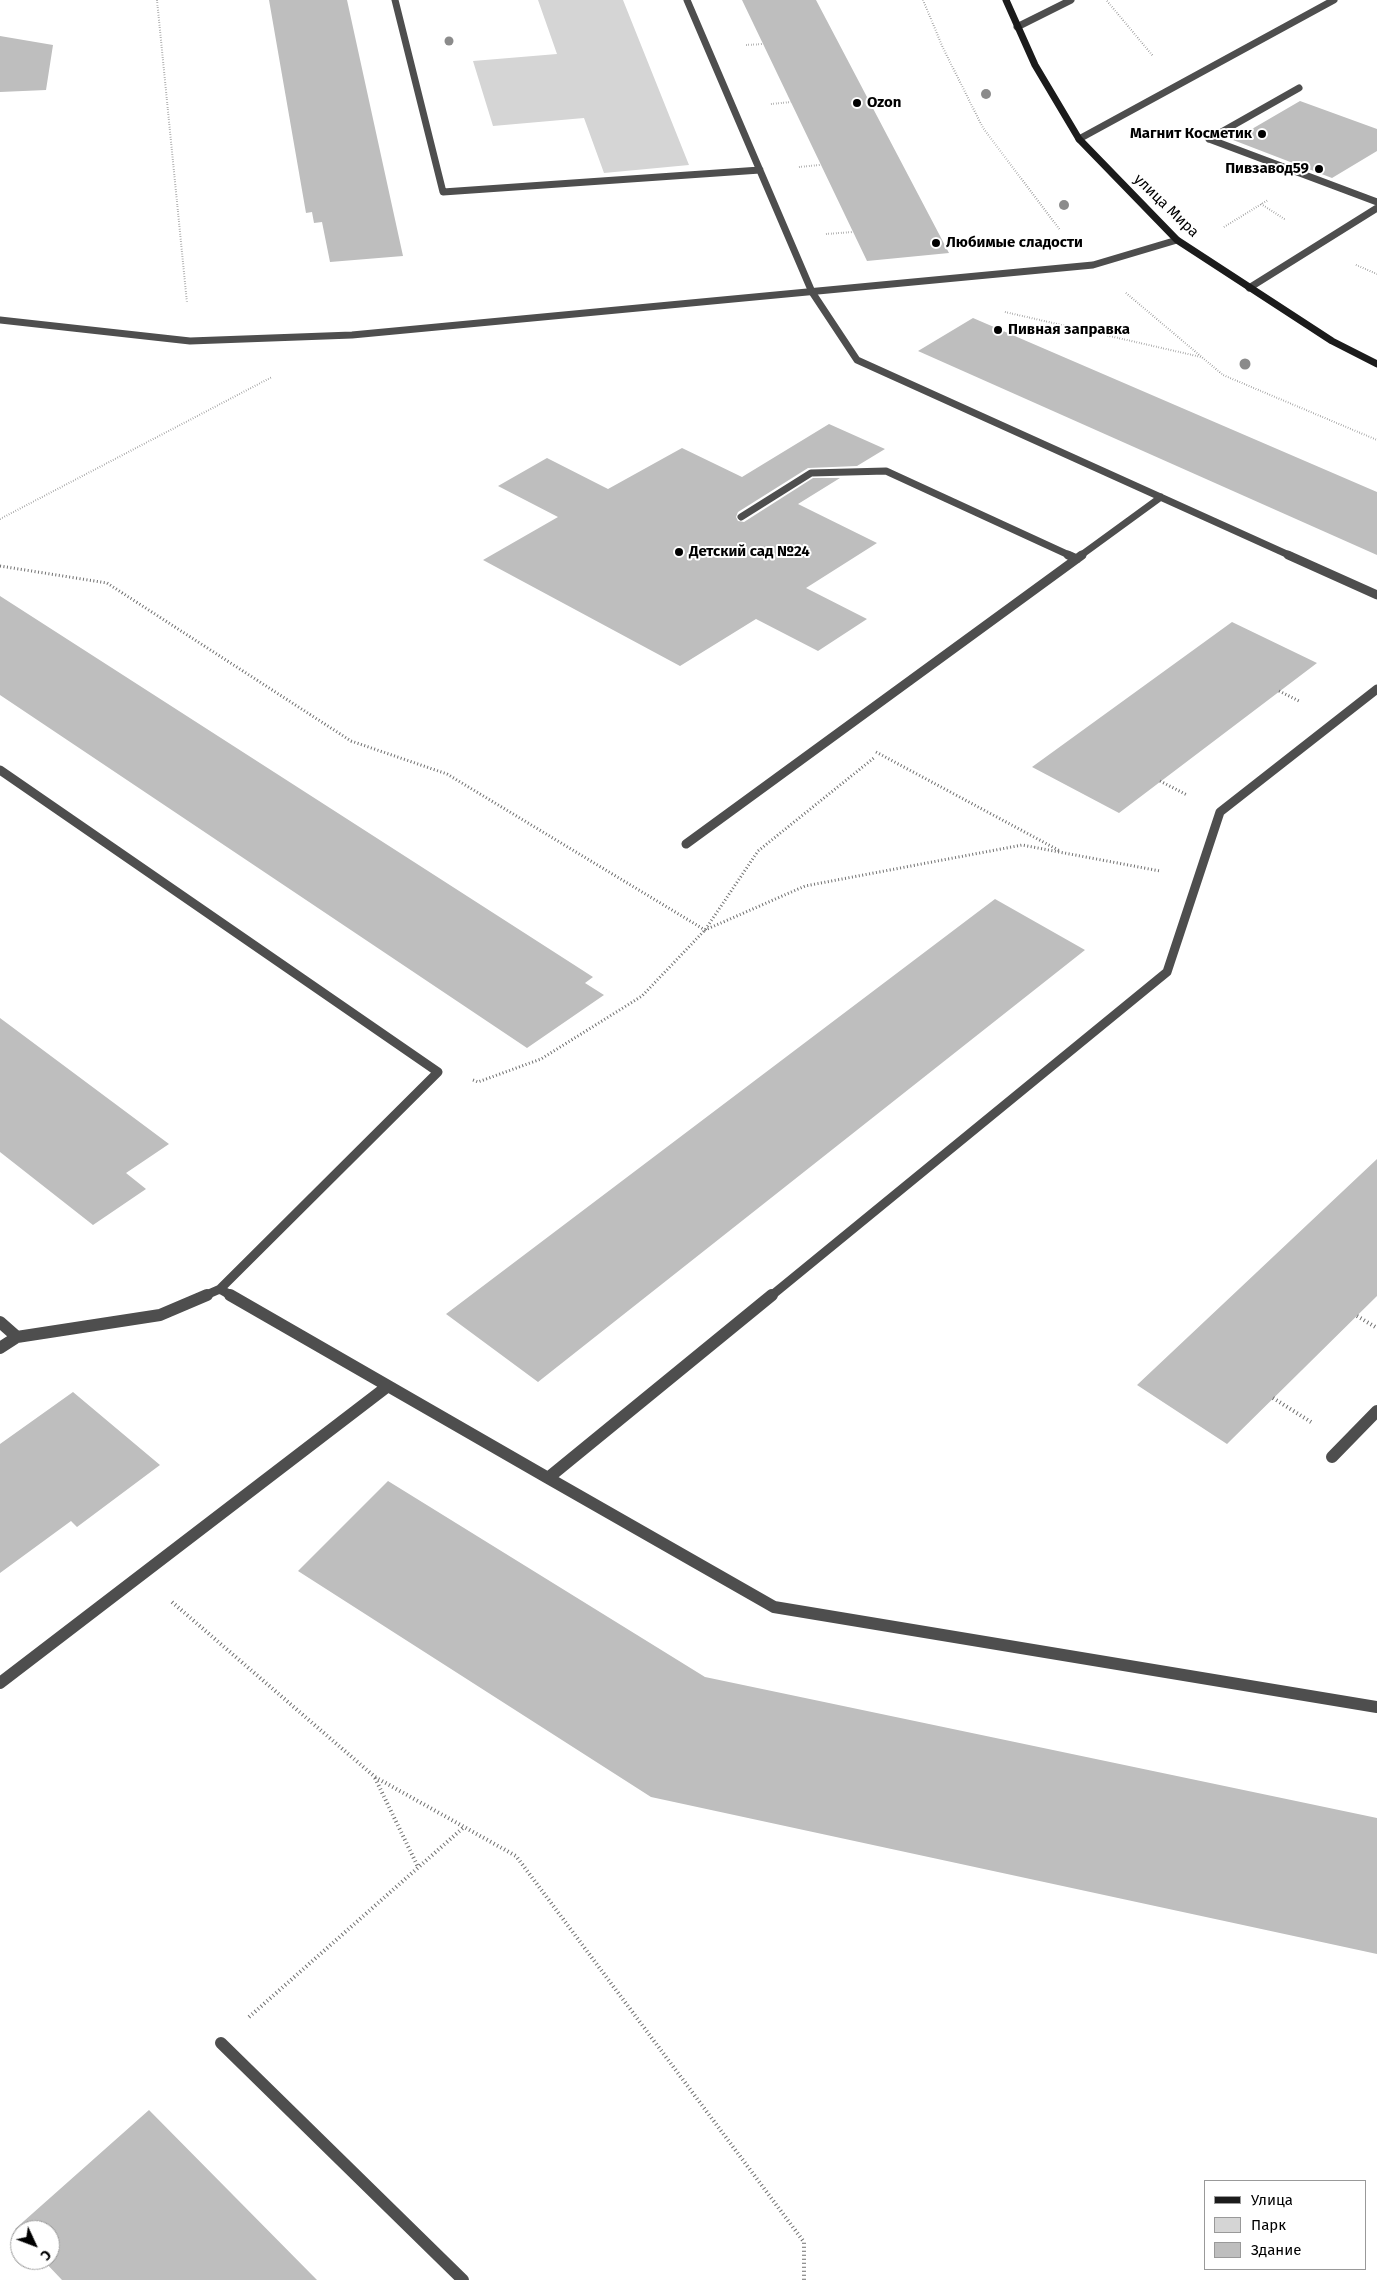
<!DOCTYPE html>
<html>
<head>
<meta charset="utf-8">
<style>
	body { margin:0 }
	#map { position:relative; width:1377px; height:2280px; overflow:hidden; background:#fff; font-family:"Fira Sans",sans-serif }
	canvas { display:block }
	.legend { position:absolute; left:1204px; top:2180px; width:162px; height:90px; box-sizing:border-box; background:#fff; border:1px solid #999; margin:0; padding:6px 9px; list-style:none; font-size:15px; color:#000 }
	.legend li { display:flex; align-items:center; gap:10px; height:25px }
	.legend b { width:25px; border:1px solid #999 }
	.north { position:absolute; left:10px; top:2220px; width:50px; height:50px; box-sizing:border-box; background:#fff; border:1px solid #999; border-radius:50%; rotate:133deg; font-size:14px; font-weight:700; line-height:20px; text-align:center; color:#000 }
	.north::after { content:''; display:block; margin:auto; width:18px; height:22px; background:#000; clip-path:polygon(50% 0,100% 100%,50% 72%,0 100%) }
</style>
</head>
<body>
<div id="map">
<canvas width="1377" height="2280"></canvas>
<ul class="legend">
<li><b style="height:6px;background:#1b1b1b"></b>Улица</li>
<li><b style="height:14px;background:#d5d5d5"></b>Парк</li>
<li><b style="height:14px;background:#bebebe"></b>Здание</li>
</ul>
<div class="north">С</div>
</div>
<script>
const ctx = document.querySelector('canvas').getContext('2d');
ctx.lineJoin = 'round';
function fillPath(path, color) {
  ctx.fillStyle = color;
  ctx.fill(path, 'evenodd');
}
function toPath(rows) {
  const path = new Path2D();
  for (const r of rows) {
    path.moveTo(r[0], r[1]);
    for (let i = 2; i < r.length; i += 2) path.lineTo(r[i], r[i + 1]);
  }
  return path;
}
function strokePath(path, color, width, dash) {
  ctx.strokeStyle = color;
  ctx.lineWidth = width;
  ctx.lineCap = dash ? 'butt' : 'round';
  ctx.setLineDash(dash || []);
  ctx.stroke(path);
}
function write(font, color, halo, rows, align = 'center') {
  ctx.font = font + ' "Fira Sans",sans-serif';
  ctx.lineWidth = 4;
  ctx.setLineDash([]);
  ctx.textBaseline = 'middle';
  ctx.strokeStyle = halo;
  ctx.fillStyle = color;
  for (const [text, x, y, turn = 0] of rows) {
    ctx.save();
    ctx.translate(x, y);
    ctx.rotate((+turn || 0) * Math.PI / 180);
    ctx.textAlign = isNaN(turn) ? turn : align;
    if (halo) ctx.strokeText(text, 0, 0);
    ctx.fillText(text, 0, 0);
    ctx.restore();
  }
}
fillPath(toPath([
	[538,0,623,0,689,165,604,173,584,118,493,126,473,61,557,54]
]), '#d5d5d5');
fillPath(toPath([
	[269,0,347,0,403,256,330,262,322,222,314,223,312,212,306,213],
	[742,0,816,0,949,253,867,261],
	[0,36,53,45,46,90,0,92],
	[1300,101,1377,129,1377,151,1332,178,1233,140],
	[973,318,1377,492,1377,555,918,351],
	[829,424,885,449,857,466,808,468,738,512,736,517,738,521,744,522,813,478,840,478,798,504,877,543,806,588,867,619,818,651,756,619,680,666,483,560,558,517,498,486,547,458,608,489,682,448,742,477],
	[0,596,593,977,585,983,604,995,527,1048,0,695],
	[1232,622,1317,663,1119,813,1032,767],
	[995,899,1085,950,538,1382,446,1314],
	[0,1018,169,1144,126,1173,146,1189,93,1225,0,1152],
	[1377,1159,1377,1296,1227,1444,1137,1385],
	[73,1392,160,1465,77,1527,71,1521,0,1573,0,1444],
	[388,1481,705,1677,1377,1818,1377,1954,651,1797,298,1571],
	[149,2110,317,2280,62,2280,43,2260,50,2260,50,2230,20,2230,20,2235,15,2229]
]), '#bebebe');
strokePath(toPath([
	[157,0,187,303],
	[923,0,943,48,983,128,1060,230],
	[1107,1,1153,56],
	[746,45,763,44],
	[771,104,791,102],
	[799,167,820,165],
	[1261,204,1286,220],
	[1224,227,1268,200],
	[826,234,853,232],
	[1356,265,1377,274],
	[1126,293,1223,375,1377,440],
	[1005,312,1201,357],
	[0,519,272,377]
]), '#707070', 2, [0.5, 2]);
strokePath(toPath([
	[0,566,107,583,351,741,447,774,705,930,805,886,1022,845,1160,871],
	[1279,691,1299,701],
	[876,752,1060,851],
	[1160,781,1187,795],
	[473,1080,478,1082,541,1059,642,996,705,930,758,851,875,757]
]), '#707070', 3, [1, 2.5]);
strokePath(toPath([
	[1357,1316,1377,1328],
	[1273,1398,1311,1422],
	[172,1602,375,1777,516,1856,804,2242,804,2280],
	[375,1778,418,1867],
	[249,2017,464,1827]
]), '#707070', 4, [1, 3]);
strokePath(toPath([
	[395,0,443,192,760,170],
	[687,0,812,292,857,360,1291,556],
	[1017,27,1071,0],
	[1079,139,1334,0],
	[1209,139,1377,202],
	[1209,139,1299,88],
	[1249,288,1377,208],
	[741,517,811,473,886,471,1071,556],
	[1080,556,1161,497]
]), '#4e4e4e', 7);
strokePath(toPath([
	[1068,555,1077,559],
	[1288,555,1377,595],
	[0,770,438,1072,220,1289,204,1296],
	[686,844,1082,555],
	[220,1289,232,1296],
	[771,1296,1167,972,1220,812,1377,689]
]), '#4e4e4e', 9);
strokePath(toPath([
	[230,1295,548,1478,772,1295],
	[0,1322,17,1337,160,1315,207,1295],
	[0,1348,17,1337],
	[1332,1457,1377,1411],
	[548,1478,774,1607,1377,1707],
	[0,1683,388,1386],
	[221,2043,463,2280]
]), '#4e4e4e', 12);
strokePath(toPath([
	[0,320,190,341,352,335,1093,265,1177,240]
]), '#4e4e4e', 7);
strokePath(toPath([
	[1006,0,1035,65,1079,139,1177,240,1332,341,1377,364]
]), '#1b1b1b', 7);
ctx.fillStyle = '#8b8b8b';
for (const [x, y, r] of [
	[449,41,4.5],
	[986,94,5],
	[1064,205,5],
	[1245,364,5.5]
]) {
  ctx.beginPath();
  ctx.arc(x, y, r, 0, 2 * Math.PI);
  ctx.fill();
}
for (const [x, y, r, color] of [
	[857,103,5,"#000"],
	[1262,134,5,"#000"],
	[1319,169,5,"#000"],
	[936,243,5,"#000"],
	[998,330,5,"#000"],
	[679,552,5,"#000"]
]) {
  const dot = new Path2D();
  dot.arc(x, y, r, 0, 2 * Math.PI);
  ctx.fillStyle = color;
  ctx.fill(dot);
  strokePath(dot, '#fff', 2);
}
write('bold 15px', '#000', '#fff', [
	["Ozon",867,103],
	["Магнит Косметик",1252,134,"right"],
	["Пивзавод59",1309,169,"right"],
	["Любимые сладости",946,243],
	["Пивная заправка",1008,330],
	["Детский сад №24",689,552]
], 'left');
write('15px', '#000', '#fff', [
	["улица Мира",1166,206,44]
]);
</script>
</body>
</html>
